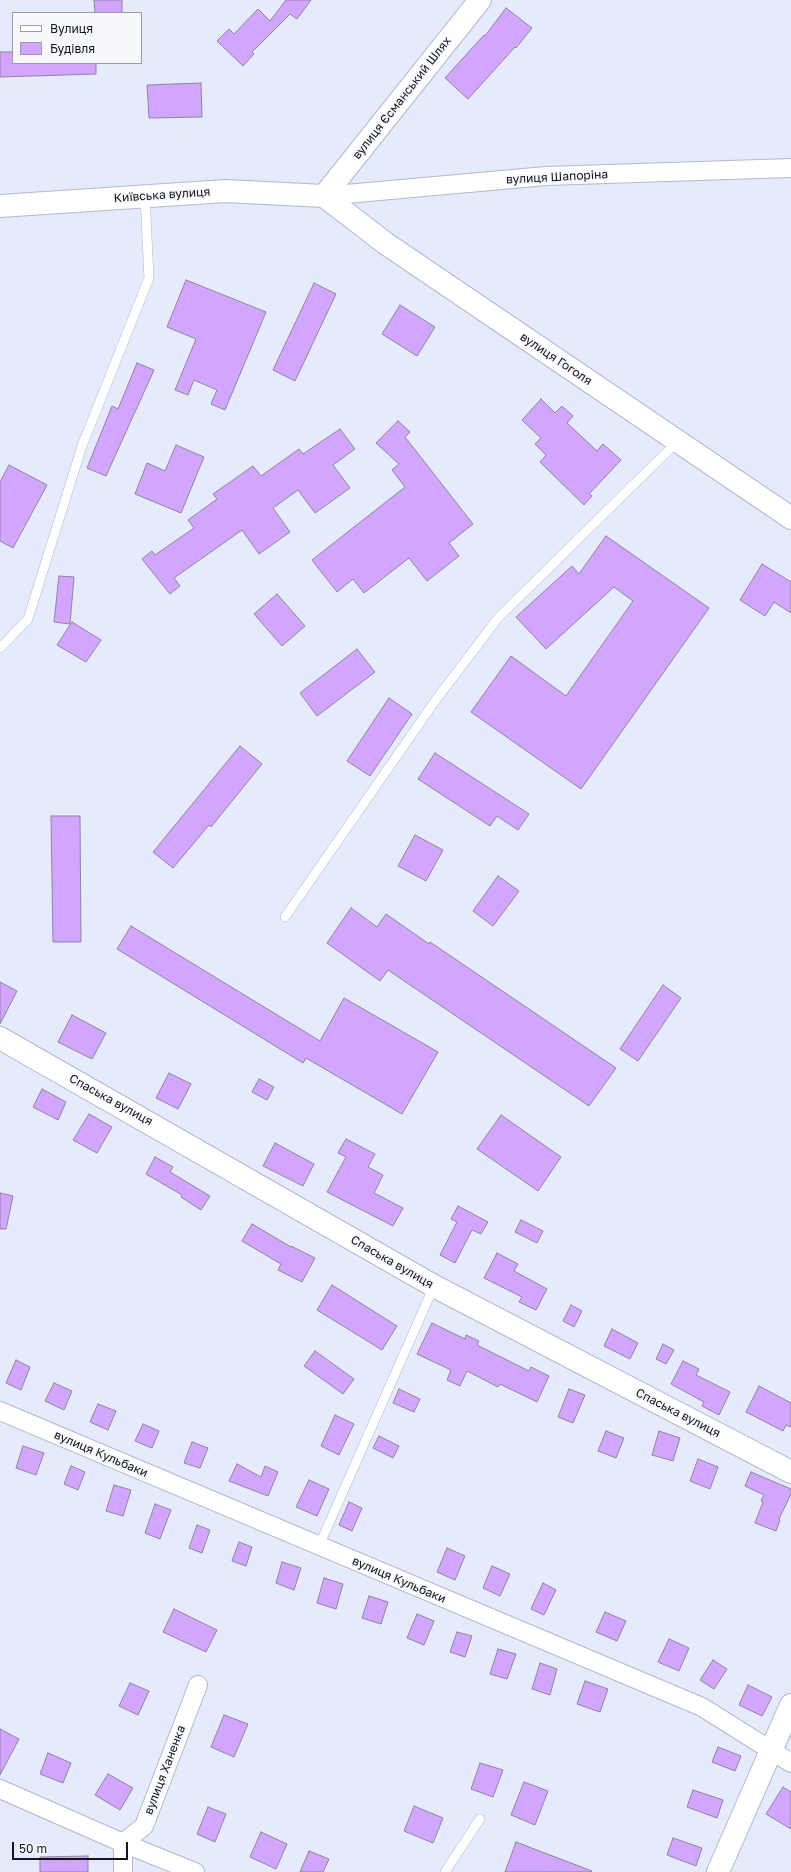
<!DOCTYPE html>
<html>
<head>
<meta charset="utf-8">
<style>
	body { margin:0 }
	#map { position:relative; width:791px; height:1872px; overflow:hidden; background:#e5eafc; font-family:"Golos Text",sans-serif }
	canvas { display:block }
	.legend { position:absolute; left:12px; top:12px; width:130px; height:52px; box-sizing:border-box; background:#f6f8fc; border:1px solid #9b9da3; margin:0; padding:5px 7px; list-style:none; font-size:12px; color:#13151d }
	.legend li { display:flex; align-items:center; gap:8px; height:20px }
	.legend b { width:20px; border:1px solid #9b9da3 }
	.scale { position:absolute; left:12px; top:1842px; width:116px; height:18px; box-sizing:border-box; border:2px solid #13151d; border-top:0; padding-left:5px; font-size:12px; line-height:14px; white-space:nowrap; color:#13151d; -webkit-text-stroke:3px #f6f8fc; paint-order:stroke }
</style>
</head>
<body>
<div id="map">
<canvas width="791" height="1872"></canvas>
<ul class="legend">
<li><b style="height:5px;background:#fff"></b>Вулиця</li>
<li><b style="height:11px;background:#d2a6fe"></b>Будівля</li>
</ul>
<div class="scale">50 m</div>
</div>
<script>
const ctx = document.querySelector('canvas').getContext('2d');
ctx.lineJoin = 'round';
function fillPath(path, color) {
  ctx.fillStyle = color;
  ctx.fill(path, 'evenodd');
}
function toPath(rows) {
  const path = new Path2D();
  for (const r of rows) {
    path.moveTo(r[0], r[1]);
    for (let i = 2; i < r.length; i += 2) path.lineTo(r[i], r[i + 1]);
  }
  return path;
}
function strokePath(path, color, width, dash) {
  ctx.strokeStyle = color;
  ctx.lineWidth = width;
  ctx.lineCap = dash ? 'butt' : 'round';
  ctx.setLineDash(dash || []);
  ctx.stroke(path);
}
function write(font, color, halo, rows, align = 'center') {
  ctx.font = font + ' "Golos Text",sans-serif';
  ctx.lineWidth = 3.5;
  ctx.setLineDash([]);
  ctx.textBaseline = 'middle';
  ctx.strokeStyle = halo;
  ctx.fillStyle = color;
  for (const [text, x, y, turn = 0] of rows) {
    ctx.save();
    ctx.translate(x, y);
    ctx.rotate((+turn || 0) * Math.PI / 180);
    ctx.textAlign = isNaN(turn) ? turn : align;
    if (halo) ctx.strokeText(text, 0, 0);
    ctx.fillText(text, 0, 0);
    ctx.restore();
  }
}
const building = toPath([
	[94,0,122,0,122,13,95,13,94,0],
	[286,0,311,0,297,19,290,14,252,52,254,54,243,66,217,41,229,29,234,34,258,9,270,21,286,0],
	[506,8,532,28,516,48,515,47,468,99,445,78,484,35,485,36,506,8],
	[0,52,13,52,13,63,96,63,96,74,0,77,0,52],
	[201,83,202,117,149,118,147,85,201,83],
	[186,280,266,312,225,410,211,404,217,390,194,380,188,395,175,390,196,339,167,327,186,280],
	[314,283,336,294,295,381,273,370,314,283],
	[400,305,435,327,417,356,382,334,400,305],
	[137,363,154,370,106,476,87,468,112,406,118,409,137,363],
	[541,399,555,413,562,406,573,416,567,423,597,451,603,444,621,460,589,494,592,496,584,505,540,462,546,455,535,444,541,438,522,420,541,399],
	[398,421,410,432,405,437,473,524,449,543,459,556,427,581,409,558,364,593,353,579,337,592,312,560,405,487,392,470,399,464,376,443,398,421],
	[340,429,355,449,333,465,350,488,315,513,298,490,273,508,290,532,259,554,242,530,174,578,180,586,170,594,142,559,152,551,155,555,194,528,188,520,217,499,213,494,253,466,261,476,299,449,303,454,340,429],
	[176,445,204,457,181,513,135,494,147,463,165,471,176,445],
	[9,465,47,485,13,548,0,541,0,482,9,465],
	[606,536,709,608,581,789,471,712,511,656,566,696,633,601,614,587,546,649,516,617,572,566,579,574,606,536],
	[762,564,791,582,791,613,774,602,765,616,740,600,762,564],
	[59,576,74,577,70,624,54,622,59,576],
	[277,594,305,626,282,646,254,614,277,594],
	[72,622,101,640,86,662,57,645,72,622],
	[357,649,375,672,317,716,300,693,357,649],
	[389,698,412,714,370,776,347,761,389,698],
	[240,746,262,764,211,827,209,825,173,868,153,852,240,746],
	[435,753,529,814,518,830,497,816,490,826,418,779,435,753],
	[51,816,80,816,81,942,53,942,51,816],
	[415,835,443,850,426,881,398,866,415,835],
	[498,876,519,891,493,926,473,911,498,876],
	[351,908,377,927,386,914,429,944,430,942,616,1068,589,1106,388,970,380,981,327,943,351,908],
	[131,926,320,1041,344,998,438,1052,402,1114,306,1058,303,1063,117,949,131,926],
	[0,982,17,991,0,1024,0,982],
	[663,985,681,998,638,1061,620,1049,663,985],
	[72,1015,106,1033,92,1059,58,1042,72,1015],
	[169,1073,191,1084,178,1109,156,1098,169,1073],
	[259,1079,274,1087,267,1100,252,1092,259,1079],
	[42,1089,66,1102,58,1120,33,1107,42,1089],
	[89,1114,112,1127,97,1153,73,1140,89,1114],
	[501,1115,561,1157,538,1191,477,1149,501,1115],
	[346,1139,375,1154,368,1167,383,1175,374,1193,403,1208,393,1226,327,1192,346,1157,338,1153,346,1139],
	[275,1143,314,1164,303,1186,263,1166,275,1143],
	[155,1157,173,1167,170,1172,210,1196,201,1210,181,1197,182,1195,146,1174,155,1157],
	[0,1193,13,1196,6,1229,0,1229,0,1193],
	[458,1206,488,1222,481,1234,472,1230,455,1263,440,1255,457,1222,451,1219,458,1206],
	[521,1220,543,1231,537,1243,515,1232,521,1220],
	[252,1224,291,1247,291,1246,315,1258,302,1282,278,1270,281,1264,242,1241,252,1224],
	[497,1253,518,1264,514,1271,547,1289,536,1310,519,1302,522,1297,484,1278,497,1253],
	[332,1285,397,1326,382,1350,317,1310,332,1285],
	[571,1305,582,1311,574,1327,563,1321,571,1305],
	[432,1323,465,1339,466,1335,479,1341,477,1345,529,1371,531,1367,549,1376,537,1402,500,1384,498,1387,467,1371,460,1386,447,1380,451,1370,417,1354,432,1323],
	[612,1329,638,1343,630,1359,604,1346,612,1329],
	[663,1344,674,1350,666,1364,656,1359,663,1344],
	[315,1351,354,1379,343,1394,304,1366,315,1351],
	[16,1360,30,1367,21,1390,6,1383,16,1360],
	[683,1361,699,1369,696,1375,730,1392,719,1415,702,1406,704,1402,671,1384,683,1361],
	[54,1383,72,1391,64,1410,45,1401,54,1383],
	[759,1386,791,1403,791,1427,786,1425,783,1431,746,1412,759,1386],
	[399,1389,420,1399,414,1412,393,1403,399,1389],
	[569,1389,585,1395,573,1423,558,1417,569,1389],
	[98,1404,116,1411,108,1430,90,1422,98,1404],
	[335,1415,354,1424,339,1455,321,1446,335,1415],
	[143,1424,159,1431,152,1448,135,1441,143,1424],
	[606,1431,624,1438,616,1458,598,1451,606,1431],
	[659,1431,680,1438,673,1461,652,1455,659,1431],
	[379,1436,399,1446,393,1458,373,1448,379,1436],
	[192,1442,208,1448,200,1468,184,1463,192,1442],
	[23,1446,44,1453,36,1475,16,1468,23,1446],
	[698,1459,718,1467,710,1489,690,1481,698,1459],
	[237,1464,261,1477,265,1466,278,1472,268,1496,229,1481,237,1464],
	[71,1466,85,1472,78,1490,64,1484,71,1466],
	[751,1472,791,1489,791,1494,779,1519,780,1520,776,1531,755,1523,763,1502,761,1501,764,1495,745,1486,751,1472],
	[309,1480,329,1489,317,1516,296,1507,309,1480],
	[114,1485,131,1490,123,1516,106,1511,114,1485],
	[349,1502,362,1508,352,1531,339,1525,349,1502],
	[155,1504,171,1510,160,1539,145,1533,155,1504],
	[197,1525,210,1530,202,1553,189,1548,197,1525],
	[239,1542,252,1547,246,1566,232,1561,239,1542],
	[447,1548,465,1556,455,1580,437,1572,447,1548],
	[282,1562,301,1568,294,1590,276,1583,282,1562],
	[492,1566,510,1574,500,1596,483,1588,492,1566],
	[324,1578,343,1584,336,1609,317,1603,324,1578],
	[543,1583,556,1590,544,1615,531,1609,543,1583],
	[369,1596,388,1602,381,1624,362,1618,369,1596],
	[174,1609,217,1630,206,1652,163,1632,174,1609],
	[605,1612,626,1621,617,1641,596,1632,605,1612],
	[417,1614,434,1621,424,1645,407,1638,417,1614],
	[457,1632,472,1636,465,1657,450,1652,457,1632],
	[669,1639,689,1648,679,1671,658,1662,669,1639],
	[498,1649,516,1654,507,1679,490,1674,498,1649],
	[713,1660,727,1669,714,1689,700,1680,713,1660],
	[540,1663,557,1669,550,1695,532,1689,540,1663],
	[585,1681,608,1689,600,1712,577,1704,585,1681],
	[130,1683,149,1691,138,1715,119,1706,130,1683],
	[748,1685,772,1697,762,1716,739,1705,748,1685],
	[224,1715,248,1724,234,1757,211,1747,224,1715],
	[0,1729,19,1739,0,1775,0,1729],
	[718,1747,741,1756,735,1771,712,1762,718,1747],
	[48,1753,71,1763,63,1783,40,1774,48,1753],
	[480,1763,503,1770,493,1797,471,1789,480,1763],
	[108,1774,133,1788,120,1810,95,1795,108,1774],
	[524,1782,548,1791,535,1825,511,1815,524,1782],
	[783,1787,791,1792,791,1829,766,1814,783,1787],
	[693,1790,723,1800,717,1818,687,1807,693,1790],
	[414,1806,443,1818,433,1843,404,1831,414,1806],
	[208,1807,226,1814,215,1842,197,1834,208,1807],
	[261,1832,287,1844,276,1869,250,1857,261,1832],
	[673,1838,702,1848,696,1866,667,1855,673,1838],
	[516,1842,592,1871,591,1872,505,1872,516,1842],
	[309,1851,329,1859,323,1872,300,1872,309,1851],
	[88,1856,88,1872,40,1872,40,1857,88,1856]
]);
fillPath(building, '#d2a6fe');
strokePath(building, '#8f859a', 1);
const service = toPath([
	[0,648,28,619,82,446,149,278,145,196],
	[285,917,435,701,498,618,677,442],
	[319,1546,434,1286],
	[445,1872,480,1819]
]);
const minor = toPath([
	[324,196,546,176,791,168],
	[0,1411,702,1707,791,1763],
	[0,1789,123,1843,195,1872],
	[123,1872,123,1843,144,1826,198,1685]
]);
const tertiary = toPath([
	[324,196,480,0],
	[0,1038,434,1286,791,1472],
	[718,1872,791,1705]
]);
const primary = toPath([
	[0,206,225,191,324,196,385,243,791,518]
]);
strokePath(service, '#b2b8ce', 10);
strokePath(minor, '#b2b8ce', 20);
strokePath(tertiary, '#b2b8ce', 24);
strokePath(primary, '#b2b8ce', 24);
strokePath(service, '#fff', 9);
strokePath(minor, '#fff', 18);
strokePath(tertiary, '#fff', 22);
strokePath(primary, '#fff', 22);
write('12px', '#13151d', '#f6f8fc', [
	["вулиця Єсманський Шлях",402,98,-52],
	["вулиця Шапоріна",557,177,-3],
	["Київська вулиця",162,195,-4],
	["вулиця Гоголя",556,359,34],
	["Спаська вулиця",111,1100,29],
	["Спаська вулиця",392,1262,30],
	["Спаська вулиця",678,1413,27],
	["вулиця Кульбаки",101,1454,23],
	["вулиця Кульбаки",399,1580,23],
	["вулиця Ханенка",165,1770,-69]
]);
</script>
</body>
</html>
